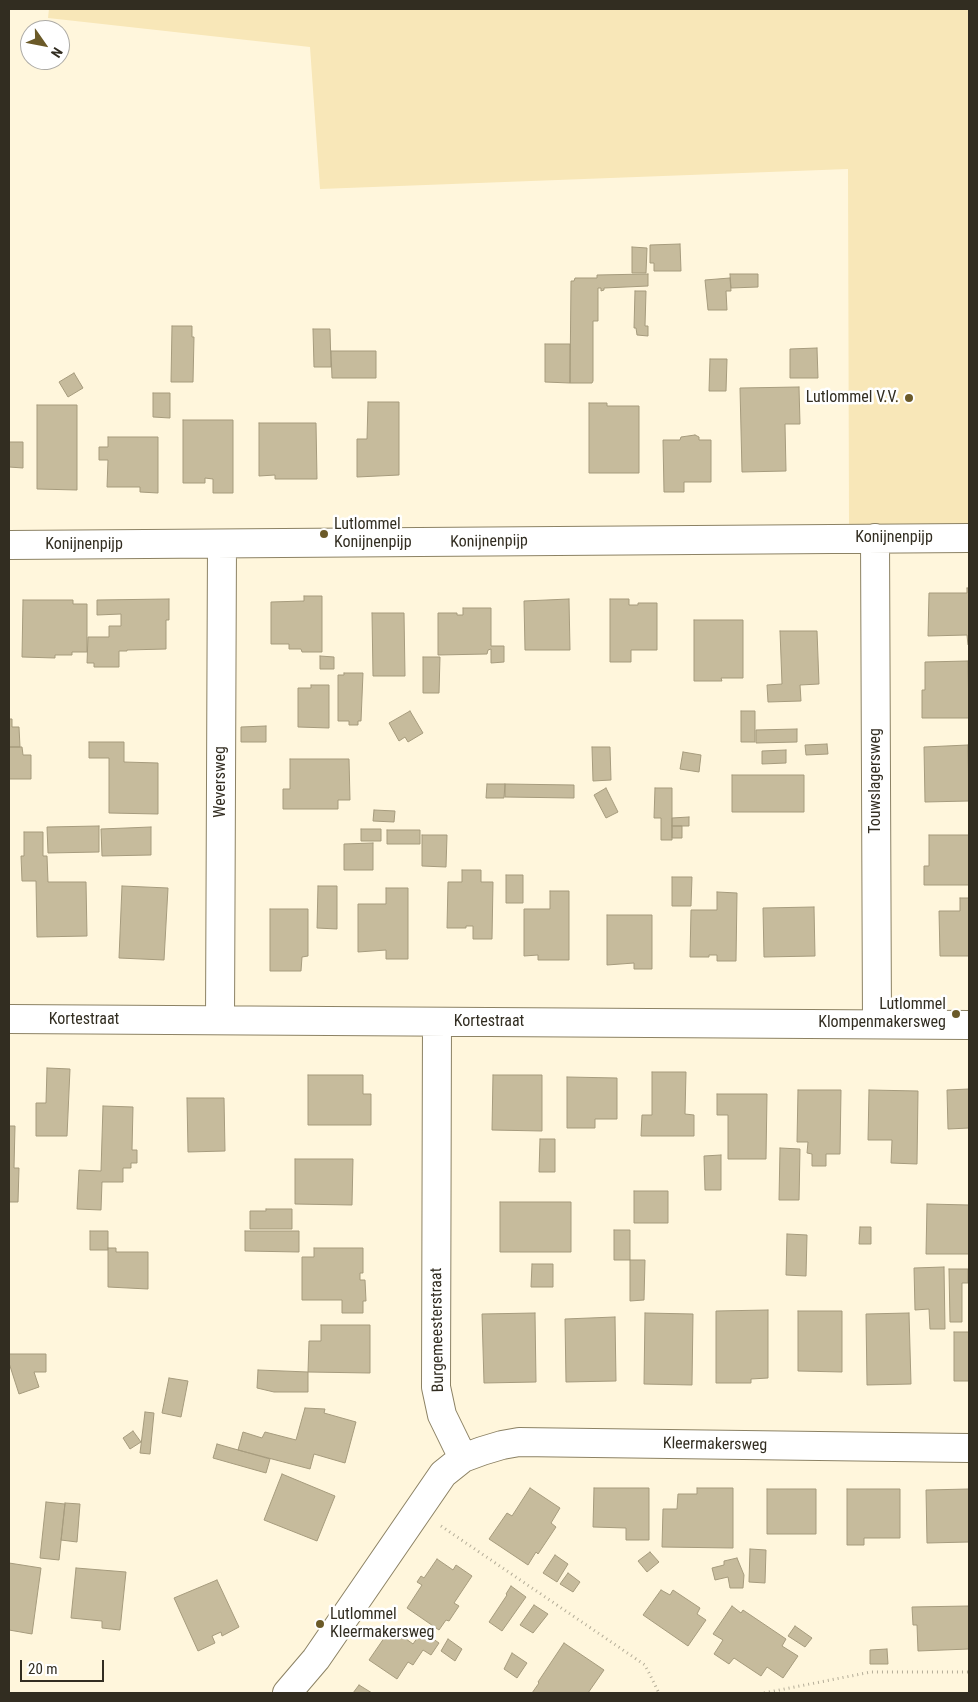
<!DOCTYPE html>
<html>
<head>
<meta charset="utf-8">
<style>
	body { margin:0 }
	#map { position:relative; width:978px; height:1702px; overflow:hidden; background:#fff6dc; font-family:"Roboto Condensed",sans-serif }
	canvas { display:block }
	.frame { position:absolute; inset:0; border:10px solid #322d21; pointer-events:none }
	.north { position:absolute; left:20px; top:20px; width:50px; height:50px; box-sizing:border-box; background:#fff; border:1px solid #adaba6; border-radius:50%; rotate:123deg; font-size:14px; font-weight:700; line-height:20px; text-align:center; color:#322d21 }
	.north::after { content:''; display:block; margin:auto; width:18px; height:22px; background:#6b5a28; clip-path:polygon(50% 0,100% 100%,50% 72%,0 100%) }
	.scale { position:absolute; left:20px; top:1660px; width:84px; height:22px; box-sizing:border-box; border:2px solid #322d21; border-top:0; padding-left:6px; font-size:15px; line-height:18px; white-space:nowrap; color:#322d21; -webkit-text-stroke:4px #fff; paint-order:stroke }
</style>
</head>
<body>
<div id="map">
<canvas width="978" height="1702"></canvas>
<div class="frame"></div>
<div class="north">N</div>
<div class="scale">20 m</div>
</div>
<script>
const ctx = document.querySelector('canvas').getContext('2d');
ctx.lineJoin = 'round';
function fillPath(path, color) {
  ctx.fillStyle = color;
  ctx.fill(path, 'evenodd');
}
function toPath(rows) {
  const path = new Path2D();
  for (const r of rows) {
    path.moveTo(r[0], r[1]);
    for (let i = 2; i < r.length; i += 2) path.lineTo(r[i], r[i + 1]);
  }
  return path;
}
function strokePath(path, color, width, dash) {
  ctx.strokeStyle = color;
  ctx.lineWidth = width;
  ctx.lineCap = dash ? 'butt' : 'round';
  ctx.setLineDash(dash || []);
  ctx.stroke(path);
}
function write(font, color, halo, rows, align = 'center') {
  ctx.font = font + ' "Roboto Condensed",sans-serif';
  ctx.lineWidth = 5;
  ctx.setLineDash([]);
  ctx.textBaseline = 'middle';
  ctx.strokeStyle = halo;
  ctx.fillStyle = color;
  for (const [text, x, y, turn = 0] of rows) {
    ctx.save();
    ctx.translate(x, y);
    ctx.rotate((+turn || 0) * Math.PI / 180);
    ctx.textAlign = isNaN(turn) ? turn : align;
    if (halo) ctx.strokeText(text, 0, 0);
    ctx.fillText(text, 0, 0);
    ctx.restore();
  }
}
fillPath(toPath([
	[49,9,969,9,969,524,849,526,848,169,320,189,310,47,48,18]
]), '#f8e7b8');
const building = toPath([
	[680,244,681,271,654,271,654,263,650,263,650,245,680,244],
	[632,247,647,248,646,273,632,273,632,247],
	[648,274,648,286,604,288,604,290,601,291,601,288,598,288,598,321,593,321,593,381,592,383,570,383,571,281,574,281,575,278,597,278,597,275,648,274],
	[730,274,758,274,758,287,731,288,730,274],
	[730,278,731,291,726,291,727,310,708,310,705,280,730,278],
	[635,291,646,291,645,326,648,326,648,336,637,335,636,328,634,328,635,291],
	[172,326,192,326,192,337,194,337,193,382,171,382,172,326],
	[313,329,330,329,331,367,314,367,313,329],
	[545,344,570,344,570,383,545,382,545,344],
	[817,348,818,378,790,378,790,349,817,348],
	[331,351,376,351,376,378,332,378,331,351],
	[710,359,727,359,726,391,709,391,710,359],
	[74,373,83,388,68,397,59,382,74,373],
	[799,387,800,424,785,424,786,471,742,472,740,388,799,387],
	[153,393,170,393,170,418,153,417,153,393],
	[368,402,399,402,399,475,357,477,357,439,367,439,368,402],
	[589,403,607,403,607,406,639,406,639,473,589,473,589,403],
	[37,405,77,405,77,490,37,489,37,405],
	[183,420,233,420,233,493,213,493,213,479,205,478,205,483,183,483,183,420],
	[259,423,316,423,317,479,275,479,275,475,259,476,259,423],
	[695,435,699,437,699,440,711,440,711,482,684,482,684,492,664,492,663,440,680,440,681,437,695,435],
	[108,437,158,437,158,493,140,492,140,487,107,487,108,460,99,460,99,447,108,447,108,437],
	[9,442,23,442,23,468,9,467,9,442],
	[967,588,969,588,969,645,968,645,967,635,928,636,929,593,967,593,967,588],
	[304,596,322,596,322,652,302,652,301,649,289,649,289,644,271,644,271,602,304,601,304,596],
	[169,599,169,620,166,620,166,649,127,650,127,651,119,651,119,667,94,667,94,663,87,663,88,637,109,637,109,626,121,626,121,614,97,615,97,600,169,599],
	[569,599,570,650,525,650,524,601,569,599],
	[610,599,629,599,629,605,638,605,638,603,657,603,657,650,631,650,631,662,610,662,610,599],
	[23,600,73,600,73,604,87,604,87,652,72,652,72,655,55,655,55,658,22,657,23,600],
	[463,608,491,608,491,646,504,646,504,662,491,663,491,649,488,650,487,654,438,655,438,613,457,613,457,615,463,615,463,608],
	[372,613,404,613,405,676,373,676,372,613],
	[694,620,743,620,743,678,721,678,722,681,694,681,694,620],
	[780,631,817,631,819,684,800,685,801,701,768,702,767,685,782,684,780,631],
	[320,656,334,657,334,669,320,669,320,656],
	[423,657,440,657,439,693,423,693,423,657],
	[968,661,969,718,922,718,922,690,925,690,925,662,968,661],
	[344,673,363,673,361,721,358,721,358,725,349,725,349,721,338,721,338,675,344,675,344,673],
	[311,685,329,685,329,728,298,727,298,688,311,688,311,685],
	[410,711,423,733,408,742,405,737,399,741,389,723,410,711],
	[741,711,755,711,755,742,741,742,741,711],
	[9,719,12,719,12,727,19,727,20,747,9,747,9,719],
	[266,726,266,742,241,742,241,727,266,726],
	[797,729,797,742,756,743,756,730,797,729],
	[89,742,124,742,124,762,158,763,158,814,109,813,109,758,89,758,89,742],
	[827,744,828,754,806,755,805,745,827,744],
	[968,745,969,801,925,802,924,747,968,745],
	[9,747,22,747,23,755,31,755,31,779,9,779,9,747],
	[592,747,610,747,611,780,593,781,592,747],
	[786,750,786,763,762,764,762,751,786,750],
	[683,752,701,755,699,772,680,769,683,752],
	[290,759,349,759,350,800,338,800,338,809,283,809,283,789,290,789,290,759],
	[732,775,804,775,804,812,732,812,732,775],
	[487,784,505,784,504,798,486,798,487,784],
	[505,784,574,785,574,798,505,797,505,784],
	[606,788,618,812,606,818,594,795,606,788],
	[655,788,672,788,672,840,661,840,661,818,654,818,655,788],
	[374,810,395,811,394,822,373,821,374,810],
	[689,817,689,826,672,826,672,818,689,817],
	[99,826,99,852,48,853,47,827,99,826],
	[672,826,682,826,682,838,672,838,672,826],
	[151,827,151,855,102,856,101,829,151,827],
	[361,829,381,829,381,841,361,841,361,829],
	[387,830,420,830,420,844,387,844,387,830],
	[24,832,43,832,43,856,47,856,48,882,86,882,87,936,37,937,36,881,22,881,21,856,24,856,24,832],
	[422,835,447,835,446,867,422,866,422,835],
	[929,835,969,835,969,885,924,885,924,866,929,866,929,835],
	[373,843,373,870,344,870,344,844,373,843],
	[462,870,481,870,481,882,493,882,492,939,473,939,473,926,466,926,466,928,447,928,448,882,462,882,462,870],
	[506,875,523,875,523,903,506,903,506,875],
	[672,877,692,877,691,906,672,906,672,877],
	[122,886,168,888,164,960,119,958,122,886],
	[318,886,337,886,337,929,317,928,318,886],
	[386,888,408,888,408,959,386,959,386,950,358,952,358,904,386,904,386,888],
	[550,891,569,891,569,960,538,960,538,955,524,956,524,909,550,909,550,891],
	[717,892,737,893,736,961,717,961,717,955,709,955,709,957,690,957,691,910,717,910,717,892],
	[960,898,969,898,969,956,940,956,939,911,960,911,960,898],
	[814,907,815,956,764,957,763,908,814,907],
	[270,909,308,909,308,956,302,957,301,971,270,971,270,909],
	[607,915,652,915,652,969,634,969,634,963,607,965,607,915],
	[47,1068,70,1069,67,1136,36,1136,36,1103,46,1103,47,1068],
	[652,1072,686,1072,685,1114,694,1115,694,1136,641,1136,642,1115,652,1115,652,1072],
	[308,1075,363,1075,363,1094,371,1094,371,1125,308,1125,308,1075],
	[493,1075,542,1075,542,1131,492,1130,493,1075],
	[567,1077,617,1078,617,1119,595,1119,595,1128,567,1128,567,1077],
	[969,1089,969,1128,948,1129,947,1090,969,1089],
	[798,1090,841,1090,840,1154,826,1154,826,1166,812,1166,812,1154,807,1153,808,1142,797,1142,798,1090],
	[869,1090,918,1091,917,1164,891,1163,892,1140,868,1140,869,1090],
	[717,1094,767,1094,766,1159,728,1159,728,1115,717,1115,717,1094],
	[187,1098,224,1098,225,1151,188,1152,187,1098],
	[103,1106,133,1107,132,1150,137,1150,137,1163,131,1163,131,1168,123,1168,123,1182,102,1182,101,1210,77,1209,79,1170,101,1171,103,1106],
	[9,1126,15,1126,14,1168,19,1168,18,1202,9,1202,9,1126],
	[540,1139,555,1139,555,1172,539,1172,540,1139],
	[780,1148,800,1149,799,1200,779,1200,780,1148],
	[721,1155,721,1190,705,1190,704,1156,721,1155],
	[295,1159,353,1159,352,1205,295,1204,295,1159],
	[634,1191,668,1191,668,1223,634,1223,634,1191],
	[500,1202,571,1202,571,1252,500,1252,500,1202],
	[927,1204,969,1205,969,1254,926,1254,927,1204],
	[266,1209,292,1209,292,1229,250,1229,250,1211,266,1211,266,1209],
	[860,1227,871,1227,871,1244,859,1244,860,1227],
	[614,1230,630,1230,630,1260,614,1260,614,1230],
	[90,1231,108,1231,108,1250,90,1250,90,1231],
	[245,1231,299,1231,299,1252,245,1251,245,1231],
	[787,1234,807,1235,806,1276,786,1275,787,1234],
	[108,1248,116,1248,116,1252,148,1252,148,1289,108,1287,108,1248],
	[314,1248,363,1248,363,1273,360,1273,360,1280,365,1280,366,1301,363,1301,363,1313,342,1313,342,1300,302,1300,302,1257,314,1257,314,1248],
	[630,1260,645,1260,644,1300,630,1301,630,1260],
	[532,1264,553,1264,553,1287,531,1287,532,1264],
	[944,1267,945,1329,930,1329,929,1309,915,1310,914,1268,944,1267],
	[949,1269,968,1269,968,1283,962,1283,962,1322,950,1322,949,1269],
	[768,1310,768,1378,751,1379,751,1383,716,1383,716,1311,768,1310],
	[798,1311,842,1311,842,1372,798,1371,798,1311],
	[535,1313,536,1382,484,1383,482,1314,535,1313],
	[645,1313,693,1314,692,1385,644,1384,645,1313],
	[909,1313,911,1384,867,1385,866,1314,909,1313],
	[615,1317,616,1381,566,1382,565,1319,615,1317],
	[321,1325,370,1325,370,1373,308,1372,309,1341,321,1341,321,1325],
	[954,1332,969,1332,969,1381,954,1381,954,1332],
	[9,1354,46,1354,46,1372,34,1372,39,1387,19,1394,9,1363,9,1354],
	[258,1370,308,1372,308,1392,274,1392,257,1388,258,1370],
	[169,1378,188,1381,181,1417,162,1413,169,1378],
	[305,1408,325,1409,324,1413,356,1422,345,1463,314,1454,310,1469,238,1450,243,1432,262,1438,265,1432,296,1440,305,1408],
	[145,1412,154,1413,150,1454,140,1453,145,1412],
	[133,1431,141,1442,130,1449,123,1438,133,1431],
	[217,1444,270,1459,266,1473,213,1458,217,1444],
	[282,1474,335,1496,317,1541,264,1520,282,1474],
	[530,1488,560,1508,551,1523,556,1527,538,1554,536,1552,528,1565,489,1539,507,1513,512,1516,530,1488],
	[594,1488,649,1488,649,1540,626,1540,626,1528,593,1527,594,1488],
	[697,1488,733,1488,733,1548,662,1547,663,1509,677,1509,678,1494,697,1494,697,1488],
	[767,1489,816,1489,816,1534,767,1534,767,1489],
	[847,1489,900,1489,900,1538,864,1538,864,1545,847,1545,847,1489],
	[969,1489,969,1542,927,1543,926,1490,969,1489],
	[46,1502,65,1504,59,1560,40,1558,46,1502],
	[65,1503,80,1504,77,1542,61,1540,65,1503],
	[750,1549,766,1550,765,1583,749,1582,750,1549],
	[650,1552,659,1562,647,1572,638,1561,650,1552],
	[555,1555,568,1564,557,1582,543,1573,555,1555],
	[737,1558,744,1575,743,1588,730,1588,728,1577,715,1580,712,1568,724,1565,724,1561,737,1558],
	[437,1559,453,1570,456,1565,472,1576,454,1603,459,1606,449,1621,446,1620,439,1630,407,1608,422,1585,417,1582,421,1576,424,1578,437,1559],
	[9,1563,41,1568,32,1634,9,1630,9,1563],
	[76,1568,126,1572,120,1630,102,1628,102,1621,71,1618,76,1568],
	[568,1573,580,1582,573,1592,560,1584,568,1573],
	[217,1580,239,1627,222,1636,221,1632,212,1636,215,1643,198,1651,174,1598,217,1580],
	[511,1586,526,1597,502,1631,489,1622,507,1595,506,1594,511,1586],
	[661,1590,670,1595,673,1590,700,1608,697,1614,706,1620,688,1646,643,1615,661,1590],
	[534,1605,548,1614,533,1633,520,1625,534,1605],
	[732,1606,741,1613,743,1610,786,1639,782,1646,798,1656,783,1678,767,1667,761,1676,734,1658,729,1664,714,1654,723,1640,713,1634,732,1606],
	[969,1606,969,1649,918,1651,917,1625,913,1625,912,1607,969,1606],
	[795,1626,812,1638,805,1647,788,1636,795,1626],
	[391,1628,413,1644,422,1631,439,1643,431,1655,423,1650,413,1665,408,1662,397,1679,369,1660,391,1628],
	[448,1639,462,1649,455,1661,441,1651,448,1639],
	[564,1643,604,1670,588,1693,532,1693,539,1683,538,1682,564,1643],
	[887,1649,888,1664,870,1664,870,1650,887,1649],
	[512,1653,527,1663,517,1678,504,1669,512,1653],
	[359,1685,372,1693,353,1693,359,1685]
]);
fillPath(building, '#c6bb9c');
strokePath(building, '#a69b7d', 1);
const street = toPath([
	[875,538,877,1024],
	[9,545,969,538],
	[9,1019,969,1025],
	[220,1020,222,544],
	[437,1022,436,1387,442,1415,463,1458],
	[287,1693,316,1659,443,1474,463,1458,482,1451,502,1445,519,1442,969,1448]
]);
strokePath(street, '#8c8264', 30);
strokePath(toPath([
	[441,1526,645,1665,659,1693],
	[764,1693,871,1672,969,1672]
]), '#b4ad98', 3, [1, 4]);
strokePath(street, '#fff', 28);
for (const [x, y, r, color] of [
	[909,398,5,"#6b5a28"],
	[324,534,5,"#6b5a28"],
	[956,1014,5,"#6b5a28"],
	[320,1624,5,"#6b5a28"]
]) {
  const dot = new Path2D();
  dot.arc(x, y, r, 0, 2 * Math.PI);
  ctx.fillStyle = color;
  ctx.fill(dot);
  strokePath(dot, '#fff', 2);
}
write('16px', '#322d21', '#fff', [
	["Lutlommel V.V.",899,398],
	["Lutlommel",334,525,"left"],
	["Konijnenpijp",334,543,"left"],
	["Lutlommel",946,1005],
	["Klompenmakersweg",946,1023],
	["Lutlommel",330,1615,"left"],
	["Kleermakersweg",330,1633,"left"]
], 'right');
write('16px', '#322d21', '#fff', [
	["Konijnenpijp",894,538],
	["Konijnenpijp",489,542,-1],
	["Konijnenpijp",84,545],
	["Touwslagersweg",876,781,-90],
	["Weversweg",221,782,-90],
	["Kortestraat",84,1020],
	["Kortestraat",489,1022],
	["Burgemeesterstraat",438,1330,-91],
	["Kleermakersweg",715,1445,1]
]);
</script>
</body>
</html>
